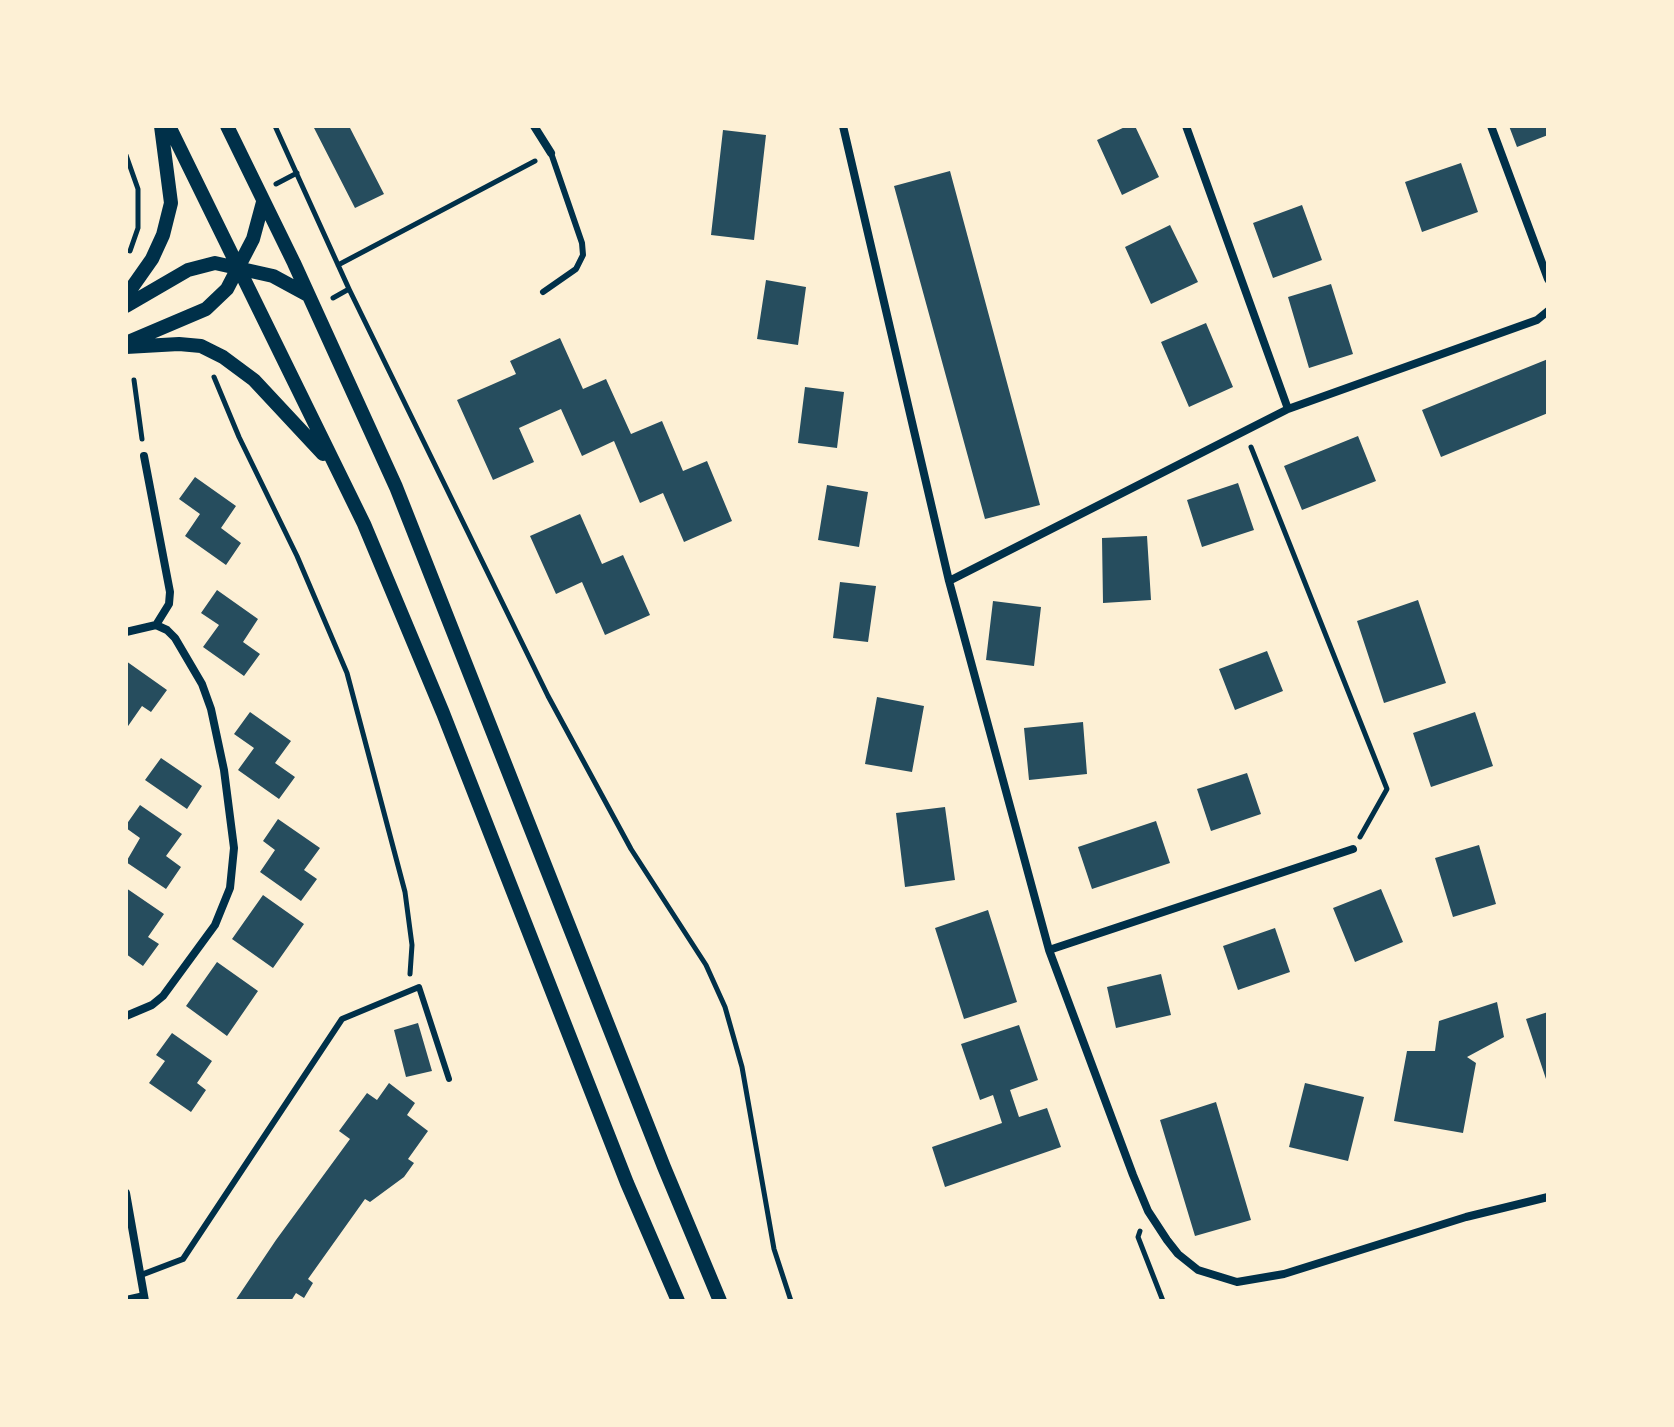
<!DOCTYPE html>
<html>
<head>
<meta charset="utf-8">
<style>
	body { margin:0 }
	#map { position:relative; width:1674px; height:1427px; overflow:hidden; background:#fdf0d5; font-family:Overpass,sans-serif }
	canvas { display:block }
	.frame { position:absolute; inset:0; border:128px solid #fdf0d5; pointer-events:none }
</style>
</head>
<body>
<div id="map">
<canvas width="1674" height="1427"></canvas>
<div class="frame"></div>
</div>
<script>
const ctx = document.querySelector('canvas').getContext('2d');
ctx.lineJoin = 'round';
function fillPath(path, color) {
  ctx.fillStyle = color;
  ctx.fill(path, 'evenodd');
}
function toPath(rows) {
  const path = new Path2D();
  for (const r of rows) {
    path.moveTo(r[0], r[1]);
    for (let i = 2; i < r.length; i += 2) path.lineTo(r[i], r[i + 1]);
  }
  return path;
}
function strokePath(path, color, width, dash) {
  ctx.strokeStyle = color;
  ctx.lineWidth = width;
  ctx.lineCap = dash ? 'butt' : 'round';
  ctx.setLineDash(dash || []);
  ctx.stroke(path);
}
fillPath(toPath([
	[313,126,349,126,384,194,355,208],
	[1127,126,1135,126,1159,177,1122,195,1097,140],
	[1509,126,1548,126,1548,135,1517,147],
	[723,130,766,135,754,240,711,235],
	[1461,163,1478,212,1422,232,1405,182],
	[950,171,1040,505,985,519,894,186],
	[1302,205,1322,260,1273,278,1253,223],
	[1170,225,1198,282,1151,304,1125,247],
	[766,280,806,287,798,345,757,339],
	[1331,284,1353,354,1309,368,1288,297],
	[1206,323,1233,387,1189,407,1161,342],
	[560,338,583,389,606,379,631,434,662,421,683,471,707,461,732,521,684,542,663,493,640,503,614,441,582,456,561,409,519,428,534,462,493,480,457,400,516,374,510,361],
	[1548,359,1548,413,1441,457,1422,410],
	[805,387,844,392,837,448,798,443],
	[1358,436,1376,481,1302,510,1284,466],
	[195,477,236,506,221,528,241,543,226,565,185,536,200,514,179,499],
	[1238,483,1254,530,1202,547,1187,500],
	[827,485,868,492,859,547,818,540],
	[580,514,602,564,623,555,650,615,605,635,582,582,556,594,530,536],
	[1147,536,1151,600,1103,603,1102,538],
	[840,582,876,586,868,642,833,638],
	[217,590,258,619,243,642,260,654,244,676,203,647,219,625,201,613],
	[1418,600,1446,683,1384,703,1357,621],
	[993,601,1041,607,1034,666,986,660],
	[1267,651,1283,691,1235,710,1219,669],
	[126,661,167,690,151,712,142,706,126,729],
	[877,697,924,706,912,772,865,764],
	[250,712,291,741,275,763,295,777,279,799,238,770,254,748,234,734],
	[1475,712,1493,766,1431,787,1413,733],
	[1083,722,1087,774,1029,780,1024,728],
	[161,758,202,786,187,809,145,780],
	[1247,773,1261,814,1211,831,1197,789],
	[140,805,182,834,166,856,181,867,166,889,126,862,140,838,126,828,126,825],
	[945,807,955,880,905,887,896,813],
	[278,819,320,848,304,870,317,879,301,901,260,872,275,850,263,841],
	[1156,821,1170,863,1092,889,1078,847],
	[1479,845,1496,904,1453,917,1435,858],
	[126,888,164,914,148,937,159,944,143,966,126,954],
	[1381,889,1403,942,1355,962,1333,908],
	[263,895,304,924,273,968,232,939],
	[988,910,1017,1002,964,1019,935,928],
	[1275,928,1290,972,1238,990,1223,946],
	[217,962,258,991,227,1036,186,1006],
	[1161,974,1171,1015,1116,1028,1107,987],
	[1497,1002,1504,1037,1467,1057,1476,1063,1463,1133,1394,1121,1407,1051,1435,1051,1439,1021],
	[1548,1012,1548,1082,1547,1082,1526,1019],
	[418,1023,432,1071,406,1077,394,1030],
	[1019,1025,1038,1080,1010,1090,1019,1117,1047,1108,1061,1147,945,1187,932,1147,1002,1123,993,1095,980,1100,961,1044],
	[172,1033,212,1061,197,1083,206,1090,191,1112,149,1083,165,1061,156,1055],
	[389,1083,415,1103,407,1115,428,1131,408,1159,414,1163,404,1177,370,1202,365,1199,308,1279,313,1283,304,1298,296,1293,291,1301,235,1301,276,1240,350,1139,339,1131,367,1093,377,1100],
	[1305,1083,1364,1097,1348,1161,1289,1147],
	[1216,1102,1251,1220,1195,1236,1160,1120]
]), '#264d5e');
strokePath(toPath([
	[275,126,349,289,548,696,631,849,706,965,725,1007,742,1067,774,1249,791,1301],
	[126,155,138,189,138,228,130,251],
	[276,184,297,173],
	[338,265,535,161],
	[333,298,349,289],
	[214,377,239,437,297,556,347,673,405,892,412,945,410,974],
	[134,380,142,439],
	[1251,447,1387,789,1360,837],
	[1140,1231,1138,1237,1163,1301]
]), '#003049', 5);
strokePath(toPath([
	[543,292,576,269,583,255,582,243,551,153],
	[141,1275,183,1259,342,1019,419,987,449,1079],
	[126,1299,144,1295]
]), '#003049', 6);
strokePath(toPath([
	[534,126,551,153],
	[843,126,949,581,1049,950,1133,1175,1148,1211,1167,1240,1178,1254,1198,1270,1237,1282,1284,1274,1466,1217,1548,1197],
	[1186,126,1288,409],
	[1491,126,1548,279],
	[144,456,170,592,169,604,156,625],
	[949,581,1288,409,1537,320,1548,311],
	[126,632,156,625,167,630,175,638,202,684,211,709,224,770,234,848,230,888,215,925,163,996,152,1005,126,1016],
	[1049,950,1353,849],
	[126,1193,145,1301]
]), '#003049', 8);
strokePath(toPath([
	[169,126,364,524,443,713,627,1183,678,1301],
	[227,126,294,263,396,487,664,1167,720,1301],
	[126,296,152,259,163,235,171,203,161,126],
	[126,306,188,270,215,263,273,276,308,295],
	[126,343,206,309,227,289,253,239,263,202],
	[126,347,179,344,201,346,223,357,254,380,323,454]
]), '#003049', 14);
</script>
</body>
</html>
